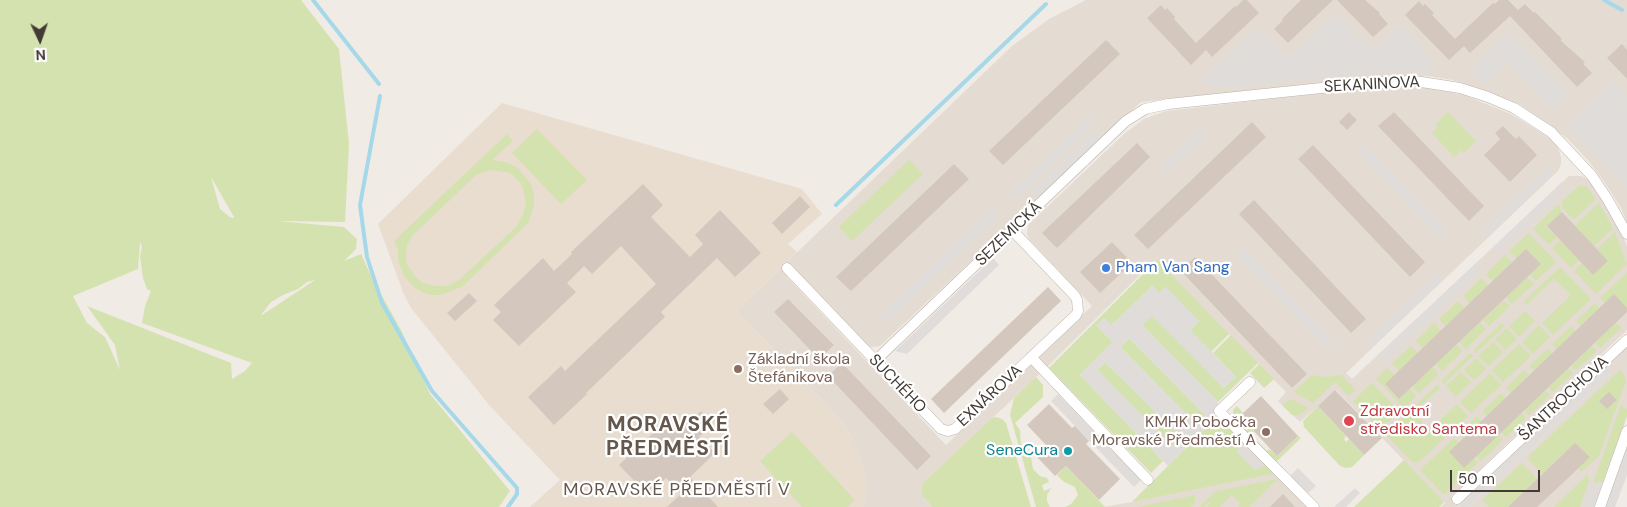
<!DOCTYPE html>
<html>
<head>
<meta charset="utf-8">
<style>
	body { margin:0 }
	#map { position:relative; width:1627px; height:507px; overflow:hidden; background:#f1ebe5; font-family:"DM Sans",sans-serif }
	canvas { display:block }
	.north { position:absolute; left:15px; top:15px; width:50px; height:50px; -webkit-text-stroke:4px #fff; paint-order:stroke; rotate:177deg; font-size:14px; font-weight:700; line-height:20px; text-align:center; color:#423b35 }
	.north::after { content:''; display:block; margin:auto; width:18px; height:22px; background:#423b35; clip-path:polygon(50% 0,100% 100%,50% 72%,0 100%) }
	.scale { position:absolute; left:1450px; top:470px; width:90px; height:22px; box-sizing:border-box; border:2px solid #423b35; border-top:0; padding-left:6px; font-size:15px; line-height:18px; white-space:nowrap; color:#423b35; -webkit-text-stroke:4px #fff; paint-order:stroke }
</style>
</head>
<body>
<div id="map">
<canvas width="1627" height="507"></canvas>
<div class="north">N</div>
<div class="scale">50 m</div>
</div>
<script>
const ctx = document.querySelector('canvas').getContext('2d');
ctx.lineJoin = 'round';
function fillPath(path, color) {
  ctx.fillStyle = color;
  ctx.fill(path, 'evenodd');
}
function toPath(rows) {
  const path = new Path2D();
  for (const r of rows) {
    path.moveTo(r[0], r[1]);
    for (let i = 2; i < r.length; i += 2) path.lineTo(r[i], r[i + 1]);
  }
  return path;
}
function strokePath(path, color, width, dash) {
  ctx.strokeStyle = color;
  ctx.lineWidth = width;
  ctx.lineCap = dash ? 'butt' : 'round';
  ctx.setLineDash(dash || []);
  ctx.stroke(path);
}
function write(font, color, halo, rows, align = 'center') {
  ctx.font = font + ' "DM Sans",sans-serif';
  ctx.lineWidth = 4.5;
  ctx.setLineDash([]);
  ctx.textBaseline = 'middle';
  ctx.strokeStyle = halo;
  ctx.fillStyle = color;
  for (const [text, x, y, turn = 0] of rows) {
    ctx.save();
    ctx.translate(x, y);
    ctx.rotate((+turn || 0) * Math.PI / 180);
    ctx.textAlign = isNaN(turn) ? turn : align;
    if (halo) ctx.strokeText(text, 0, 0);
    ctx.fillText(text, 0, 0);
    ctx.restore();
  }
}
fillPath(toPath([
	[1086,0,1627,0,1627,223,1621,208,1605,183,1587,159,1568,139,1519,104,1487,91,1452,80,1428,76,1363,78,1141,102,880,346,871,347,866,345,795,269,787,277,946,445,1092,306,1029,239,1027,234,1028,225,1124,134,1144,119,1166,111,1349,90,1391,87,1428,88,1464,95,1511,114,1550,138,1558,147,1561,157,1561,164,1558,171,1346,373,1352,379,1569,176,1582,176,1589,180,1605,202,1620,228,1627,247,1627,330,1452,496,1461,507,1441,507,1445,503,1336,390,1300,422,1278,401,1286,392,1155,260,1047,367,922,484,924,498,932,507,863,507,865,500,852,437,842,421,742,317,738,309,1012,46,1049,19],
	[1627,345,1627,416,1594,507,1469,507,1611,373,1611,360],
	[1220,415,1308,507,1103,507,1132,502]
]), '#e4dcd3');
fillPath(toPath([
	[502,103,802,189,822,214,788,244,797,252,738,309,742,317,842,421,852,437,860,455,865,475,865,500,863,507,530,507,560,480,490,406,411,308,403,292,378,224]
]), '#e9ddd0');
fillPath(toPath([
	[0,0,301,0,339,49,349,144,345,222,277,221,344,227,357,239,356,249,344,261,361,254,373,280,401,330,430,394,510,491,499,507,0,507],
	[211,177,234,217,234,218,230,217,220,209],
	[140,242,142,247,140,256,143,278,147,289,151,291,145,306,142,323,252,363,245,371,232,379,231,363,87,306,115,345,120,370,105,337,87,323,73,296,138,269],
	[315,280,262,315,261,315,271,302,283,295,298,289,307,282],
	[1448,112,1476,141,1464,153,1461,150,1454,157,1432,133,1438,127,1436,124],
	[537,129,587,180,561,204,512,153],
	[507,134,513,141,492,160,505,162,518,168,531,184,534,194,534,206,528,223,463,286,441,295,431,295,422,292,414,287,404,276,398,260,398,249,394,241],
	[490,170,510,173,520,182,524,192,526,204,523,214,516,227,459,280,447,286,434,286,423,283,416,278,406,263,407,245,413,235,476,175],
	[909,160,923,174,852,241,839,227],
	[1580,185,1587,187,1596,199,1574,220,1565,211,1561,202],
	[1599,203,1613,228,1594,246,1574,226],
	[1559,204,1562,212,1546,227,1557,237,1549,245,1533,229],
	[1615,232,1627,264,1596,294,1574,271,1582,263,1592,275,1608,261,1597,249],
	[1529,233,1556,262,1536,281,1530,275,1540,264,1517,259,1509,251],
	[1560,240,1579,260,1571,268,1552,248],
	[1505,255,1513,263,1493,282,1486,274],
	[1157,260,1229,334,1211,352,1190,330,1199,321,1159,293,1152,286,1111,326,1096,325,1113,342,1080,375,1163,461,1151,473,1049,368],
	[1560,267,1591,299,1553,335,1542,323,1571,295,1554,279,1526,305,1523,302],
	[1627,272,1627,308,1614,294,1605,303,1600,298],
	[1527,277,1534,284,1512,304,1506,297],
	[1481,278,1489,286,1470,304,1463,296],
	[1503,300,1510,306,1489,326,1483,320],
	[1458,301,1465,309,1446,327,1439,319],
	[1595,303,1600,308,1581,326,1576,321],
	[1525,311,1535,321,1519,337,1509,326],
	[1152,315,1224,388,1236,377,1213,353,1231,335,1258,363,1218,402,1142,325],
	[1480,322,1486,329,1466,349,1459,342],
	[1434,323,1441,331,1423,349,1416,341],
	[1502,323,1505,326,1476,353,1473,350],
	[1616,323,1621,328,1600,348,1595,343],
	[1539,325,1550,337,1533,354,1522,342],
	[1571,326,1576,331,1557,349,1552,344],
	[1507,328,1517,339,1505,350,1495,339],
	[1129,338,1205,415,1196,424,1120,347],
	[1493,342,1503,352,1488,366,1478,356],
	[1519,344,1531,356,1503,382,1492,370],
	[1456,345,1463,351,1442,371,1436,364],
	[1411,346,1418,353,1399,371,1392,363],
	[1592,346,1597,351,1576,370,1571,366],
	[1548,348,1552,353,1534,371,1529,366],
	[1470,353,1473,356,1444,384,1441,381],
	[1476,358,1486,369,1474,380,1464,370],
	[1105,362,1182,438,1173,447,1097,370],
	[1259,364,1274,379,1264,388,1250,373],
	[1433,367,1439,374,1419,393,1412,386],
	[1387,368,1395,375,1385,385,1399,399,1410,389,1416,396,1404,408,1376,379],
	[1568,368,1573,373,1553,392,1548,388],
	[1621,369,1626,381,1599,456,1581,472,1578,468,1589,457,1575,443,1542,474,1527,458],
	[1524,370,1529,375,1511,393,1506,388],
	[1461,372,1471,382,1456,397,1446,386],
	[1490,373,1501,385,1471,413,1460,402],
	[1312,375,1326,377,1341,375,1356,390,1348,396,1335,382,1313,403,1294,392],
	[1036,377,1043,385,1043,397,1015,423,1020,430,1021,444,1031,457,1033,469,1040,476,1047,478,1049,482,1042,485,1044,491,1051,488,1047,495,1047,501,1050,507,1036,507,1010,415,1014,398],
	[1372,383,1400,411,1380,430,1353,401],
	[1437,385,1440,388,1413,413,1430,430,1457,404,1468,416,1419,462,1413,463,1385,434],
	[1545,390,1550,395,1529,415,1524,410],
	[1501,393,1506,398,1487,416,1482,411],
	[1291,399,1309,408,1299,415,1292,415,1282,405],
	[1621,404,1627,410,1627,416,1603,482,1593,483],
	[1237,406,1243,413,1240,416,1254,432,1249,437,1233,418,1233,410],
	[1318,406,1346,436,1344,439,1346,442,1349,439,1364,455,1352,467,1346,468,1340,466,1304,427,1303,421],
	[1522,413,1526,418,1506,437,1501,432],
	[1477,416,1482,421,1463,439,1459,434],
	[996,417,1002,419,1006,423,1031,507,932,507,922,495,922,484,992,418],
	[1214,420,1225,420,1277,473,1132,502],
	[792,432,855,500,847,507,802,507,760,461],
	[1498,435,1503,440,1481,461,1476,456],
	[1298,436,1301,438,1275,463,1256,443,1258,442,1267,451,1270,449,1277,456],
	[1454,438,1478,463,1444,495,1420,470],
	[1404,460,1444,502,1439,507,1354,507],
	[1522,463,1537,479,1508,507,1489,507,1482,500],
	[1066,466,1105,507,1065,507,1071,504,1078,495,1075,487,1064,482,1057,475],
	[1588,474,1589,481,1580,507,1554,507],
	[1278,479,1249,507,1238,507,1241,504,1232,495,1219,507,1207,507,1210,504,1209,502,1204,507,1199,507,1216,491],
	[1195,495,1195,503,1191,507,1137,507]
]), '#d4e2b0');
fillPath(toPath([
	[1335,15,1366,46,1371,49,1377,48,1401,26,1431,58,1431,71,1378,72,1219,88,1200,81,1258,28,1287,59],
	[1509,34,1568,94,1552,109,1508,63,1485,84,1471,70],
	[1611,81,1627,98,1627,188,1568,126],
	[1089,117,1092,127,1016,198,1007,195],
	[1201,128,1207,135,1166,173,1162,164],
	[1095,130,1103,135,1037,197,1031,191],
	[1364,144,1445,229,1438,236,1358,151],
	[1548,167,1554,174,1488,235,1482,229],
	[1562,182,1564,192,1498,254,1493,247],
	[993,207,997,217,887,321,878,318],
	[1244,248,1332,340,1325,346,1237,255],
	[993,258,999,265,907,354,895,351],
	[1476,263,1482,270,1385,362,1379,355],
	[1438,272,1444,278,1372,347,1366,341],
	[1152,286,1159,293,1165,286,1199,321,1190,330,1236,377,1224,388,1152,316,1142,325,1218,402,1219,411,1214,420,1168,466,1080,375,1113,342,1096,325,1104,318,1112,325],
	[1129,338,1205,415,1196,424,1120,347],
	[1105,362,1182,438,1173,446,1097,370],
	[1611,360,1611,373,1469,507,1461,507,1459,504],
	[1058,394,1141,480,1134,487,1051,401],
	[1243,438,1268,464,1254,470,1237,452],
	[1627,447,1627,475,1615,507,1605,507],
	[1298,468,1316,486,1307,494,1289,477],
	[1603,482,1594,507,1584,507,1593,483],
	[1355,488,1360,493,1346,507,1334,507]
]), '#dfdcda');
strokePath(toPath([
	[313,0,379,84],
	[1604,0,1622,10],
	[380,96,360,205,367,257,382,303,432,391,517,488,517,494,508,507],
	[836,205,1046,4]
]), '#a5d8e9', 4);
fillPath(toPath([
	[1243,0,1247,0,1259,13,1212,57,1206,50,1191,65,1147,18,1161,5,1165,10,1167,8,1175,17,1174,19,1196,43,1235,6,1236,7],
	[1301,0,1333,0,1288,43,1274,29,1283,20,1282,19],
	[1337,0,1365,0,1380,13,1379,14,1388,24,1373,37],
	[1499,0,1508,0,1518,10,1525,4,1534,13,1535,12,1562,39,1560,40,1585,62,1583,64,1592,73,1577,87,1510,16,1470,53,1464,46,1449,60,1405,15,1419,1,1423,6,1425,4,1434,13,1432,15,1455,39,1493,3,1495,4],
	[1106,40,1120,54,1003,165,989,151],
	[1622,44,1627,50,1627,79,1607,58],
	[1349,112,1357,120,1347,130,1339,122],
	[1394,112,1484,206,1469,221,1378,126],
	[1252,122,1266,137,1148,249,1134,235],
	[1503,126,1516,139,1519,136,1537,155,1510,182,1484,155,1500,139,1495,133],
	[1137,143,1150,157,1057,248,1042,233],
	[1313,145,1425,262,1410,277,1298,159],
	[954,164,969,179,851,291,836,277],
	[643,184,663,205,651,217,690,257,703,244,695,235,720,210,761,253,735,277,717,258,661,312,665,317,586,393,587,394,554,425,528,397,561,366,565,371,656,284,621,246,592,274,584,266,567,283,576,292,519,346,493,320,501,312,494,305,543,258,554,271,572,254,571,252],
	[800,196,810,207,782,234,772,223],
	[1254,200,1366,319,1351,333,1239,214],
	[1562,212,1608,261,1593,275,1547,226],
	[1112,242,1132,263,1100,293,1080,272],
	[1526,249,1541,264,1399,399,1385,384],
	[1195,257,1307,374,1292,388,1180,270],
	[1048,287,1061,301,944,413,931,399],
	[469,293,477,301,455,321,447,313],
	[1614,294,1627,308,1627,312,1464,468,1449,452],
	[788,299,834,345,819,359,774,312],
	[842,363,931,456,917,470,828,376],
	[780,389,789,399,773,414,763,404],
	[1335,390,1382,438,1364,455,1318,406],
	[1609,392,1617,400,1607,409,1599,401],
	[1261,396,1298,436,1277,456,1240,416],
	[1049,404,1072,428,1075,426,1089,441,1086,444,1120,479,1099,500,1066,466,1055,476,1036,456,1047,446,1027,425],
	[701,411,713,424,699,437,715,453,690,477,718,507,667,507,681,494,666,478,648,495,619,465,666,421,677,433],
	[1575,443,1590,457,1566,480,1537,507,1508,507],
	[1283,494,1295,507,1270,507]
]), '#d4c8be');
const street = toPath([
	[787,268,913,400,941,429,948,431,955,429,1076,315,1078,311,1077,300,1075,296,1013,231],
	[1031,357,1148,480],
	[875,361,1126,121,1145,109,1168,104,1379,82,1415,81,1460,88,1488,97,1514,108,1551,132,1592,176,1608,200,1627,234],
	[1250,382,1219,411,1314,507],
	[1457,499,1627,340],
	[1600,507,1627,431]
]);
strokePath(street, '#bbb1a8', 11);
strokePath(street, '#fff', 10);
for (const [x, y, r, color] of [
	[1106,268,5,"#3f7fe0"],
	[738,369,5,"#8d6e63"],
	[1349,421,6,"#e0444e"],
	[1266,432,5,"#8d6e63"],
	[1068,451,5,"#0f9aa8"]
]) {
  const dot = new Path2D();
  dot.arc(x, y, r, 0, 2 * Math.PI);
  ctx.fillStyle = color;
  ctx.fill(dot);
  strokePath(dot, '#fff', 2);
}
write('16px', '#423b35', '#fff', [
	["SEKANINOVA",1372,85,-3],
	["SEZEMICKÁ",1009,234,-44],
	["SUCHÉHO",897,384,46],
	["EXNÁROVA",990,396,-43],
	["ŠANTROCHOVA",1564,399,-43]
]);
write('16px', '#366cbe', '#fff', [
	["Pham Van Sang",1116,268]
], 'left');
write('16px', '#785e54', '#fff', [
	["Základní škola",748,360],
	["Štefánikova",748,378],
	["KMHK Pobočka",1256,423,"right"],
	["Moravské Předměstí A",1256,441,"right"]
], 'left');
write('16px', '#be3a42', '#fff', [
	["Zdravotní",1360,412],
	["středisko Santema",1360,430]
], 'left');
write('16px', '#0d838f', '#fff', [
	["SeneCura",1058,451]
], 'right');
ctx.letterSpacing = '1px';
write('18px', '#64574d', '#fff', [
	["MORAVSKÉ PŘEDMĚSTÍ V",677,490]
]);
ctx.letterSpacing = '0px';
ctx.letterSpacing = '1px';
write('bold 21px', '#64574d', '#fff', [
	["MORAVSKÉ",668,425],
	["PŘEDMĚSTÍ",668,449]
]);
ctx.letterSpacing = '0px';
</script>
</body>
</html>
